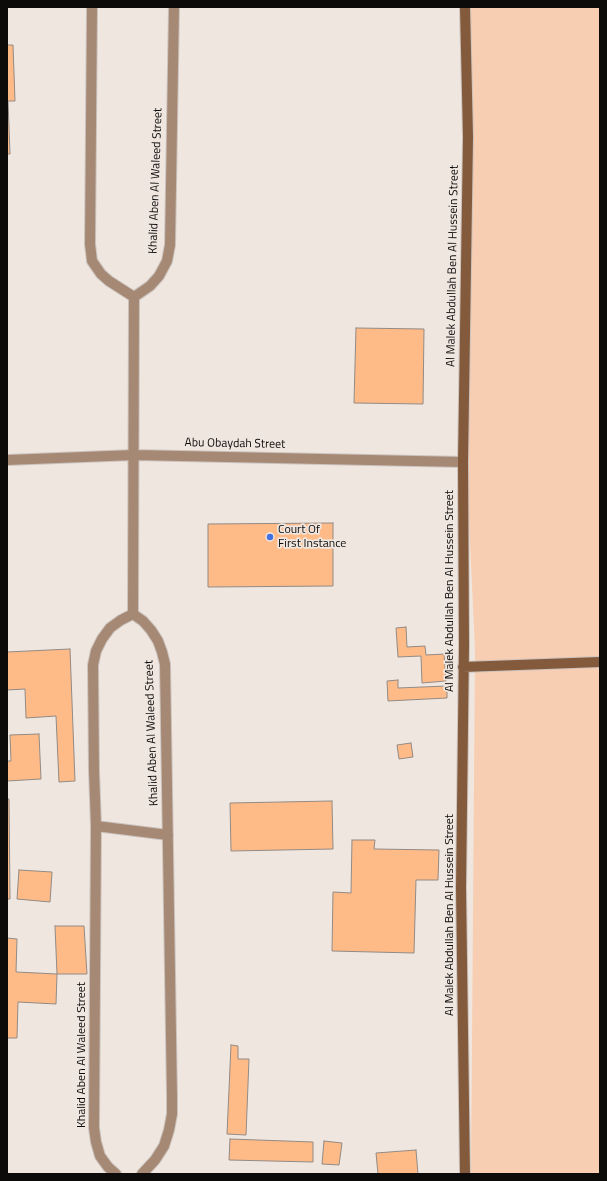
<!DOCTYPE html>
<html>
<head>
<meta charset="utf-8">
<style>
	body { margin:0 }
	#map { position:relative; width:607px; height:1181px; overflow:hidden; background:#f0e6e0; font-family:"Titillium Web",sans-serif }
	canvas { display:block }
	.frame { position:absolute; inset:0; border:8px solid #0d0b09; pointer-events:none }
</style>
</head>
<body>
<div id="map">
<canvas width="607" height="1181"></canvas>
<div class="frame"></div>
</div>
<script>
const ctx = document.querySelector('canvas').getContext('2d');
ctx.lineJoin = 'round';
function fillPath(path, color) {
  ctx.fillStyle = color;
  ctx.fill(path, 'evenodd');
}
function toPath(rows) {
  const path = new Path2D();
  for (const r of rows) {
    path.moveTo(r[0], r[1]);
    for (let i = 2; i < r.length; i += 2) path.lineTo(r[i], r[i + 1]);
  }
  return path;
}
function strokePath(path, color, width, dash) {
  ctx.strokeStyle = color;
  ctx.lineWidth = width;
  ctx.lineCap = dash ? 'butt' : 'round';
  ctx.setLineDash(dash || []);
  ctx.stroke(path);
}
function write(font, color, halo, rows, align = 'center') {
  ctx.font = font + ' "Titillium Web",sans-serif';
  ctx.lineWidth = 3.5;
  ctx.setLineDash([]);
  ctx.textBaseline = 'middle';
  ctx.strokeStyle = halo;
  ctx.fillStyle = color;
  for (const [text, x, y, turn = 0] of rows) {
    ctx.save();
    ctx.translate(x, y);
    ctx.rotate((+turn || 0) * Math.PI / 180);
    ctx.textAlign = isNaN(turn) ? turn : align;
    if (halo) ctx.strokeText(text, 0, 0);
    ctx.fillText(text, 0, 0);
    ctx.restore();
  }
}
fillPath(toPath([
	[464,7,600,7,600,1174,471,1174,475,650,466,455]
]), '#f7ceb1');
const building = toPath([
	[7,45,13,45,15,101,8,101,10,154,7,154,7,45],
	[356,328,424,329,423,404,354,403,356,328],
	[333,523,333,586,208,587,208,524,333,523],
	[406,627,407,647,425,646,426,655,444,654,446,681,422,683,421,656,398,657,396,628,406,627],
	[70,649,75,781,59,782,56,716,26,718,25,689,7,690,7,652,70,649],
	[398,680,398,688,447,686,447,698,388,701,387,681,398,680],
	[39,734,41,779,7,781,7,761,11,761,10,735,39,734],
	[411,743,413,757,399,759,397,745,411,743],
	[7,799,9,799,10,899,7,899,7,799],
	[332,801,333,849,231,851,230,803,332,801],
	[352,840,375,840,374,849,439,850,438,880,416,880,414,953,332,951,333,892,351,893,352,840],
	[19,870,52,872,50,902,17,899,19,870],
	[55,926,84,926,87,974,57,974,55,926],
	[7,938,17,939,16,972,57,974,56,1004,18,1002,17,1038,7,1038,7,938],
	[231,1045,238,1046,238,1059,249,1059,246,1135,227,1134,231,1045],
	[230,1139,313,1142,313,1162,229,1160,230,1139],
	[324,1141,342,1143,339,1165,322,1164,324,1141],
	[416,1150,418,1174,378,1174,376,1153,416,1150]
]);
fillPath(building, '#febb88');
strokePath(building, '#928a84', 1);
const tertiary = toPath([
	[92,7,90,244,92,261,101,274,109,281,134,297],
	[134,297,150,286,159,276,167,261,170,245,174,7],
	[7,460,134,455,463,462],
	[133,614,143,621,151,630,158,641,162,652,165,664,172,1097,172,1114,169,1130,164,1146,155,1160,142,1174],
	[133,614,134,297],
	[96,826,168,835],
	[116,1174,108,1167,100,1156,96,1142,94,1128,96,826,94,771,93,665,96,651,102,639,110,628,121,620,133,614]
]);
const secondary = toPath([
	[465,7,468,137,463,462,464,645,461,888,465,1174],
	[463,667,600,662]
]);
strokePath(tertiary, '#ccc3be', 12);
strokePath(secondary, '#ccc3be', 12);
strokePath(tertiary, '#a58974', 10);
strokePath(secondary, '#835b3c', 10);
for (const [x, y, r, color] of [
	[270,537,4,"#4170e1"]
]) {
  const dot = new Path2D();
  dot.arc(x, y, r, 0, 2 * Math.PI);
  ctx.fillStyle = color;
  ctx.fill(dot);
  strokePath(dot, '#f0e6e0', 1.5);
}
write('12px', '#0d0b09', '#f0e6e0', [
	["Khalid Aben Al Waleed Street",156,181,-88],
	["Al Malek Abdullah Ben Al Hussein Street",453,266,-89],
	["Abu Obaydah Street",235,444,1],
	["Al Malek Abdullah Ben Al Hussein Street",450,591,-90],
	["Khalid Aben Al Waleed Street",152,733,-92],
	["Al Malek Abdullah Ben Al Hussein Street",450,915,-90],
	["Khalid Aben Al Waleed Street",82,1055,-90]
]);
write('12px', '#0d0b09', '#f0e6e0', [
	["Court Of",278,530],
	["First Instance",278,544]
], 'left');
</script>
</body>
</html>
